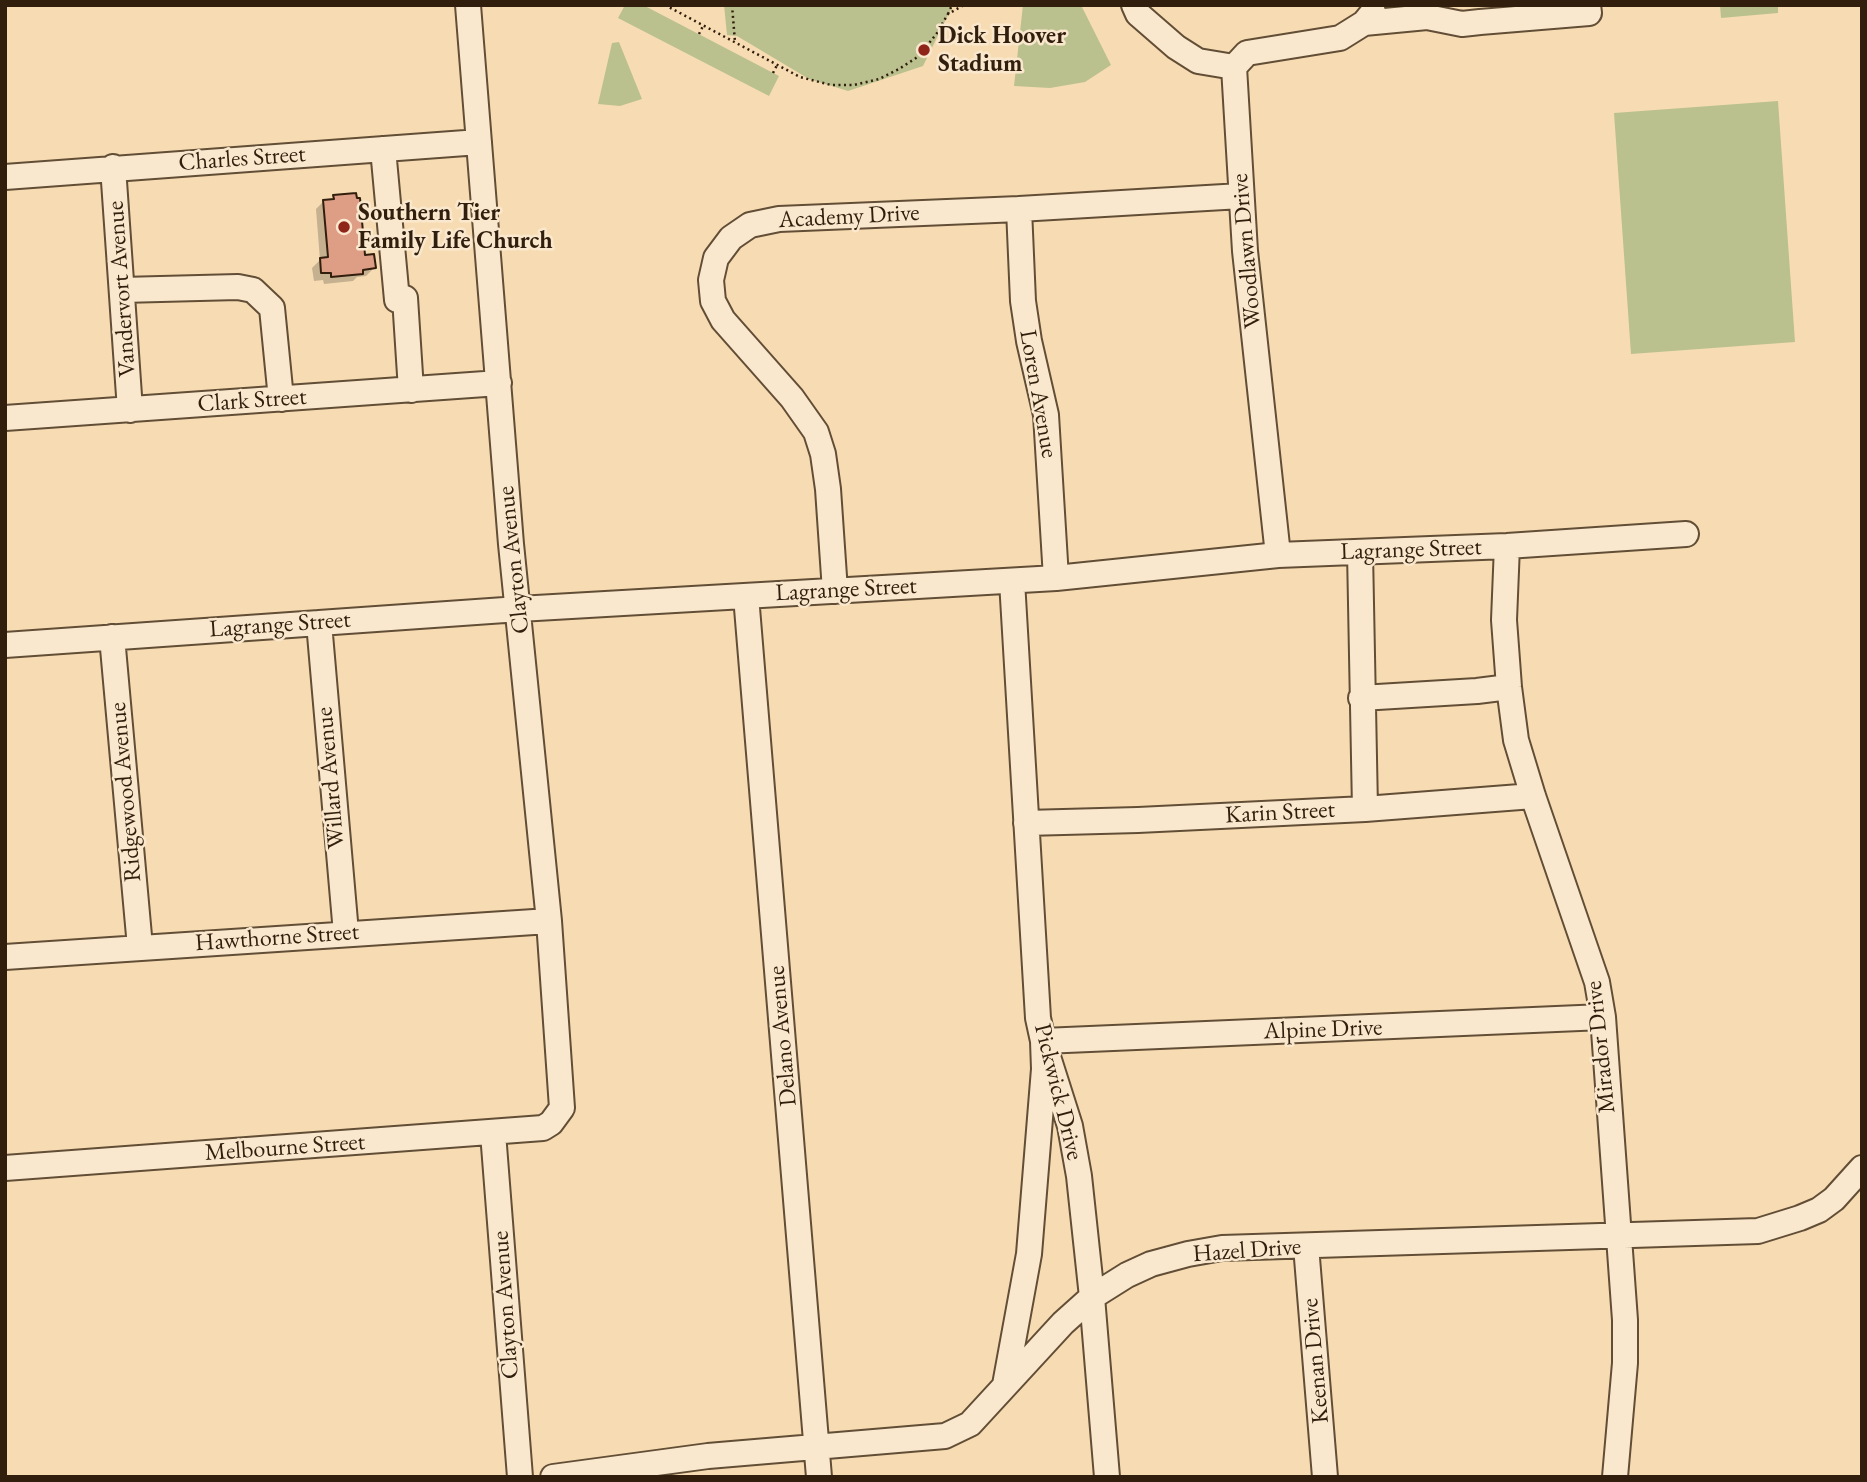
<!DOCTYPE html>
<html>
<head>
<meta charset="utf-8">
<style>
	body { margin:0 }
	#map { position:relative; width:1867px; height:1482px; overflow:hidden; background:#f7dcb3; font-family:"EB Garamond",serif }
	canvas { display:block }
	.frame { position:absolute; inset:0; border:7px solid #311e0d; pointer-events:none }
</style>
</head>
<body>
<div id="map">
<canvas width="1867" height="1482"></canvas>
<div class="frame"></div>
</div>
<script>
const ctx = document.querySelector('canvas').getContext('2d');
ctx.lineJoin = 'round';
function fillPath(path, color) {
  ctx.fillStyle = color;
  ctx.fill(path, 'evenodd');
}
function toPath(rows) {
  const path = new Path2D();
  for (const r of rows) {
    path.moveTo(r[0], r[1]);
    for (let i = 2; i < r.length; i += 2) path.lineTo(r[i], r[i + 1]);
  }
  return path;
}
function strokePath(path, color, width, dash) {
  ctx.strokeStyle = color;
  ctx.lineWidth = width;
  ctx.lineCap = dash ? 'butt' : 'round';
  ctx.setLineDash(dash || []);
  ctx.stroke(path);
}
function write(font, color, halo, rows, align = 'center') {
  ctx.font = font + ' "EB Garamond",serif';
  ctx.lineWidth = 5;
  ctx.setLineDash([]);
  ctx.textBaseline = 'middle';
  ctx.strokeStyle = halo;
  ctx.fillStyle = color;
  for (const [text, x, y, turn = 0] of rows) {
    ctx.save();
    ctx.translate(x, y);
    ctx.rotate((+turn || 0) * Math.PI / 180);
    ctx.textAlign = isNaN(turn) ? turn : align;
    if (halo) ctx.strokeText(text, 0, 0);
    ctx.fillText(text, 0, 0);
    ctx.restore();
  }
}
fillPath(toPath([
	[625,5,643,5,779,76,769,96,618,18],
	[724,5,953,5,923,66,848,91,809,79,737,36,727,35],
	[1023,5,1081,5,1111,65,1085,82,1050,88,1014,86],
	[1720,5,1778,5,1778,13,1721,18],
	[619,42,642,99,620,106,598,104,612,43],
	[1778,101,1795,342,1631,354,1614,113]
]), '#bac18e');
fillPath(toPath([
	[1504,5,1548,5,1505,14],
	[334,197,364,257,374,268,366,276,357,277,353,281,324,284,323,280,314,281,312,268,320,260,316,209,324,201,330,201]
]), '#0003');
const building = toPath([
	[356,193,357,198,360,198,365,255,374,254,376,268,363,270,363,274,331,277,331,273,321,273,320,258,328,257,323,200,334,199,333,195,356,193]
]);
fillPath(building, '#de9d85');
strokePath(building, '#311e0d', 2);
const minor = toPath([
	[1134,5,1138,14,1176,47,1198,61,1234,67,1245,251,1278,555],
	[1364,23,1427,17,1462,24,1480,22,1589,13,1588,5],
	[1234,67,1247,53,1340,38,1364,23,1373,12],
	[383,149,397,300,405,298,411,390],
	[113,167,130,410],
	[5,177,479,142],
	[1019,209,1023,301,1029,341,1046,415,1056,578],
	[122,290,238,287,253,290,272,308,281,399],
	[5,418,499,383],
	[1507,546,1504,620,1509,687,1516,740,1533,796,1597,982,1603,1017,1625,1320,1625,1363,1615,1477],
	[1360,552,1365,809],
	[1012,581,1038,1018,1043,1041,1070,1126,1079,1176,1092,1297,1107,1477],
	[835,591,828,489,823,454,816,432,792,398,723,320,713,301,711,280,716,258,731,238,750,225,779,219,1019,209,1241,196],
	[746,596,819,1477],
	[319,623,346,933],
	[112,637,140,947],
	[5,645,519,609,1056,578,1278,555,1507,546,1686,534],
	[1361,698,1477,691,1509,687],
	[1026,823,1138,820,1365,809,1533,796],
	[5,957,549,921],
	[493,1133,520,1477],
	[5,1168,543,1128,551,1123,562,1108,549,921,511,544,468,5],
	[1306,1246,1325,1477],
	[1005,1385,1029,1254,1044,1069,1043,1041,1603,1017],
	[553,1477,708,1456,945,1436,970,1424,1063,1323,1092,1297,1127,1275,1151,1264,1188,1254,1222,1248,1758,1231,1800,1218,1819,1210,1834,1199,1862,1168]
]);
strokePath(minor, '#624e36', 28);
strokePath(toPath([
	[665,5,800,77,831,85,854,85,879,79,899,69,919,56,937,33,948,14,964,5],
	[732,5,735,42],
	[948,14,952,5],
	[699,34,703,26],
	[773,73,777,65]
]), '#311e0d', 2.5, [2, 3.5]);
strokePath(minor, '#fae8ce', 24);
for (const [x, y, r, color] of [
	[924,50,7,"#8f2418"],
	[344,227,7,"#8f2418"]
]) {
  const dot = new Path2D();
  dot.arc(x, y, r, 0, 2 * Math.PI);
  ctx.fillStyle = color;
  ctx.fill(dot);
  strokePath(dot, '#fae8ce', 2.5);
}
write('bold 24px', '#311e0d', '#fae8ce', [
	["Dick Hoover",938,36],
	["Stadium",938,64],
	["Southern Tier",358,213],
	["Family Life Church",358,241]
], 'left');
write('24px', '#311e0d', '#fae8ce', [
	["Charles Street",242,159,-4],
	["Academy Drive",849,217,-3],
	["Woodlawn Drive",1247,251,-95],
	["Vandervort Avenue",122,289,-94],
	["Loren Avenue",1038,394,80],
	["Clark Street",252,401,-4],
	["Lagrange Street",1411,550,-2],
	["Clayton Avenue",514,560,-96],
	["Lagrange Street",846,590,-3],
	["Lagrange Street",280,625,-4],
	["Willard Avenue",331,778,-95],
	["Ridgewood Avenue",126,792,-95],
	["Karin Street",1280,813,-3],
	["Hawthorne Street",277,938,-4],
	["Alpine Drive",1323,1030,-2],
	["Delano Avenue",783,1036,-95],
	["Mirador Drive",1601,1047,-96],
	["Pickwick Drive",1058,1092,76],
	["Melbourne Street",285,1148,-4],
	["Hazel Drive",1247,1251,-4],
	["Clayton Avenue",506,1305,-94],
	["Keenan Drive",1316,1361,-95]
]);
</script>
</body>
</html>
